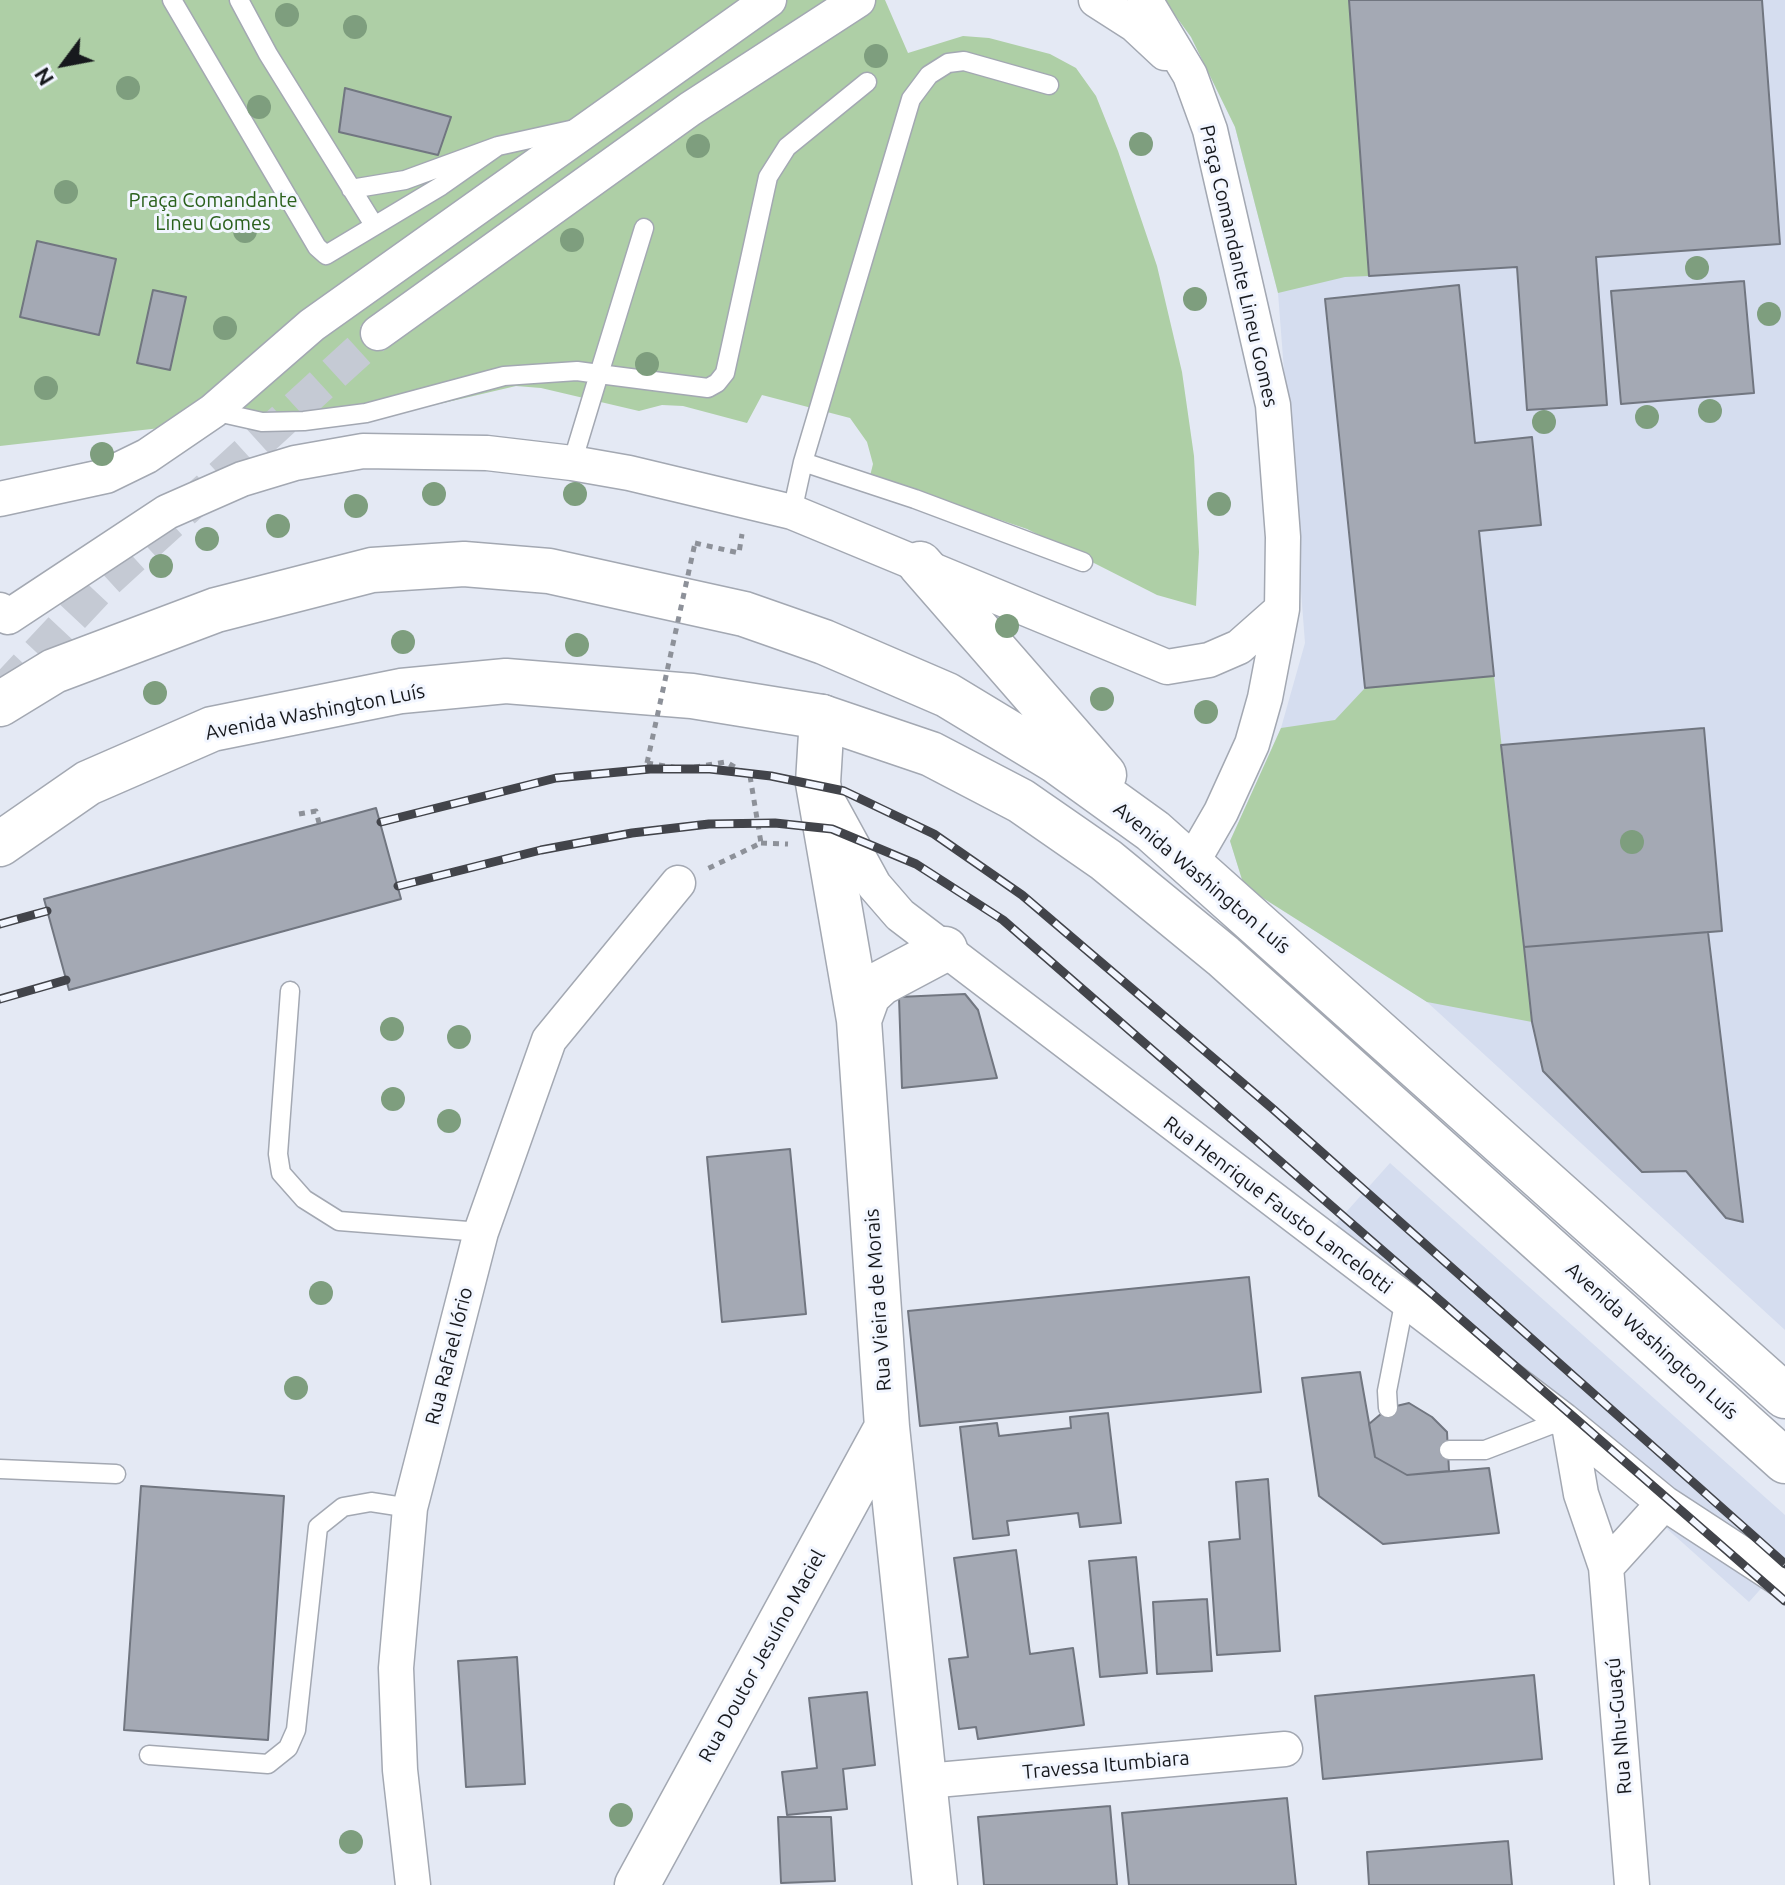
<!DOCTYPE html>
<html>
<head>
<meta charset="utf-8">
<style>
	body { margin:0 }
	#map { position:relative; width:1785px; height:1885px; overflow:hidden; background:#e4e9f4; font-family:Ubuntu,sans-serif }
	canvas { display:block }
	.north { position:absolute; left:24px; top:24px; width:80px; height:80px; -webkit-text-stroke:6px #f2f6ff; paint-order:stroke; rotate:238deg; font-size:22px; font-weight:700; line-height:32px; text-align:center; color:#17191d }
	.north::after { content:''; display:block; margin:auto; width:28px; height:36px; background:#17191d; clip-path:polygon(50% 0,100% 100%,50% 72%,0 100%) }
</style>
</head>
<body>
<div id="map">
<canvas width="1785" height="1885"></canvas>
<div class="north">N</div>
</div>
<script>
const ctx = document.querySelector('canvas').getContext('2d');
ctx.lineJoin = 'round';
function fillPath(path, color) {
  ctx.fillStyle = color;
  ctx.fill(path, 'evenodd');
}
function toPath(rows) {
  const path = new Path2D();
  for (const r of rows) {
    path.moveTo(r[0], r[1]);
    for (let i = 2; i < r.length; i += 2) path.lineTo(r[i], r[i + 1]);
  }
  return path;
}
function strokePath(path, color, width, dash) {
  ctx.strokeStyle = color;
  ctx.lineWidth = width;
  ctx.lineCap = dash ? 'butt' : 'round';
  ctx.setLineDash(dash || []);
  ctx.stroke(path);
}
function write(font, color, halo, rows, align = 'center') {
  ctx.font = font + ' Ubuntu,sans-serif';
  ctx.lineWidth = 6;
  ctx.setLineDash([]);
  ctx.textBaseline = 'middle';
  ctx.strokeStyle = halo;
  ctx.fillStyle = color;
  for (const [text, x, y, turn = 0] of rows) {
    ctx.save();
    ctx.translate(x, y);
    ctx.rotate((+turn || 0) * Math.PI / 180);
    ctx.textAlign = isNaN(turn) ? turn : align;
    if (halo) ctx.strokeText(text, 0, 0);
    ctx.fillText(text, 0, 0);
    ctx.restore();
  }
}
fillPath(toPath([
	[1164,0,1785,0,1785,1330,1427,1002,1244,886,1230,841,1281,728,1305,643,1278,293,1235,127,1191,37],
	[1390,1163,1785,1515,1785,1562,1749,1602,1331,1229]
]), '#d5ddef');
fillPath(toPath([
	[0,0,885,0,908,53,963,36,989,38,1050,54,1076,68,1096,96,1118,151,1157,266,1182,372,1194,456,1199,552,1196,606,1157,595,1027,529,870,476,873,464,867,442,850,418,762,395,747,423,683,406,662,405,639,411,541,388,516,386,392,415,205,423,0,446],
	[1164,0,1349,0,1369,276,1345,277,1278,293,1235,127,1191,37],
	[1494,676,1532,1022,1427,1002,1244,886,1230,841,1281,728,1335,720,1365,688]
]), '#aecfa6');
const building = toPath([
	[1349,0,1762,0,1780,244,1596,257,1607,405,1527,410,1517,267,1369,276,1349,0],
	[345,88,451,117,438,155,339,132,345,88],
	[37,241,116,259,99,335,20,317,37,241],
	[1744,281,1754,393,1621,404,1611,291,1744,281],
	[1459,285,1475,443,1532,437,1541,525,1479,531,1494,676,1365,688,1325,299,1459,285],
	[153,290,186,297,170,370,137,363,153,290],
	[1704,728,1722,931,1524,947,1501,745,1704,728],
	[376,808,401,899,69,990,44,899,376,808],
	[1708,932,1743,1222,1726,1218,1686,1171,1642,1172,1543,1071,1532,1022,1524,947,1708,932],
	[965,994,978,1010,997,1078,902,1088,899,997,965,994],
	[790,1149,806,1314,722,1322,707,1157,790,1149],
	[1249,1277,1261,1392,920,1426,908,1311,1249,1277],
	[1360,1372,1375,1457,1407,1475,1489,1468,1499,1533,1383,1544,1319,1496,1302,1378,1360,1372],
	[1409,1403,1432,1417,1447,1432,1449,1471,1407,1475,1375,1457,1369,1424,1388,1408,1409,1403],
	[1108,1413,1121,1523,1080,1527,1078,1513,1007,1521,1009,1535,973,1539,960,1427,997,1423,999,1436,1071,1428,1070,1417,1108,1413],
	[1268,1479,1280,1651,1217,1655,1209,1542,1240,1539,1236,1482,1268,1479],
	[141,1486,284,1496,268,1740,124,1730,141,1486],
	[1016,1550,1030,1654,1073,1648,1084,1725,978,1739,976,1727,959,1729,949,1659,968,1657,954,1558,1016,1550],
	[1136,1557,1147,1673,1100,1677,1089,1561,1136,1557],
	[1207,1599,1212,1671,1157,1674,1153,1602,1207,1599],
	[517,1657,525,1784,466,1787,458,1661,517,1657],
	[1534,1675,1542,1759,1323,1779,1315,1696,1534,1675],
	[867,1692,875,1765,843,1769,847,1809,787,1815,782,1772,817,1768,809,1698,867,1692],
	[1287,1798,1296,1885,1129,1885,1122,1813,1287,1798],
	[1110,1806,1117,1885,984,1885,978,1817,1110,1806],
	[778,1817,831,1817,835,1881,781,1883,778,1817],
	[1508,1841,1512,1885,1369,1885,1367,1852,1508,1841]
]);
fillPath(building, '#a4a9b4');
strokePath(building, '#717680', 2);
strokePath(toPath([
	[3,691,100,587,378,333]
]), '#c5cad4', 34, [34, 17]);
const lane = toPath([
	[172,0,317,247,326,255,441,186,498,146],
	[239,0,268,54,374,225],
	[351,189,405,180,498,146,575,129],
	[213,411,262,422,304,421,366,413,504,376,577,371,599,374,644,228],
	[803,462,915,499,1083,562],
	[572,463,599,374,708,388,717,383,725,373,768,177,787,147,867,82],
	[792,512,803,462,911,99,929,75,948,63,964,61,1049,85],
	[290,991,278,1154,281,1173,304,1199,339,1221,481,1232],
	[1388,1408,1387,1391,1405,1299],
	[1449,1450,1485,1450,1563,1420],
	[0,1469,116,1474],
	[149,1755,268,1764,288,1748,296,1730,318,1527,343,1507,371,1502,410,1508]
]);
const street = toPath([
	[1096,0,1135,25,1165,53],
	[1145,0,1190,75,1210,130,1273,405,1283,537,1282,609,1265,698,1252,744,1221,812,1191,864],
	[378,333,690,109,858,0],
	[0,499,106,476,147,456,213,411,312,325,769,0],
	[0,610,8,617,167,512,242,479,295,463,363,451,487,453,572,463,629,473,792,512,1167,667,1209,660,1239,647,1282,609],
	[828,801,874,885,900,915,1563,1420,1664,1503,1785,1582],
	[1569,1425,1581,1494,1606,1567,1632,1885],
	[1606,1567,1664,1503],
	[926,1781,1285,1749],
	[413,1885,400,1770,396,1668,410,1508,481,1232,549,1040,678,883]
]);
const secondary = toPath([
	[822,717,818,783,859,1020,887,1427,935,1885],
	[859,1020,868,995,881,983,945,949],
	[637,1885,887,1427]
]);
const highway = toPath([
	[920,564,1104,775],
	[0,704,54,671,216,610,372,570,464,564,549,571,744,614,824,642,947,695,1056,761,1153,831,1785,1396],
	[0,844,88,783,212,729,401,691,506,681,692,696,822,717,931,754,1021,801,1106,860,1223,956,1785,1461]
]);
strokePath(lane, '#a3a8b2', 21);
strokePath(street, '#a3a8b2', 37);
strokePath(secondary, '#a3a8b2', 47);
strokePath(highway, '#a3a8b2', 47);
strokePath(toPath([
	[695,543,739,553,742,534],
	[647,763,684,769,726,762,750,776,761,843,707,869],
	[299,814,316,811,319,823],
	[761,843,788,844]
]), '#8d9199', 5, [6, 6]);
strokePath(lane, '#fff', 18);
strokePath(street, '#fff', 34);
strokePath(secondary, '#fff', 44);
strokePath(highway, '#fff', 44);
const rail = toPath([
	[381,822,556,778,650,769,710,769,771,776,844,791,934,834,1022,895,1273,1109,1785,1564],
	[398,886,541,850,632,833,709,824,775,823,832,829,916,864,1003,920,1785,1601],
	[0,924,47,911],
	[0,999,66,980]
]);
strokePath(rail, '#42444a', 9);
strokePath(rail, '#f2f6ff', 6, [18]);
strokePath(toPath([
	[647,763,695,543]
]), '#8d9199', 5, [6, 6]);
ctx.fillStyle = '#7e9e7e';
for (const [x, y] of [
	[287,15],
	[355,27],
	[876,56],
	[128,88],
	[259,107],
	[1141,144],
	[698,146],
	[66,192],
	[245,231],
	[572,240],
	[1697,268],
	[1195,299],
	[1769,314],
	[225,328],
	[647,364],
	[46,388],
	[1710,411],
	[1647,417],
	[1544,422],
	[102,454],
	[434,494],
	[575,494],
	[1219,504],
	[356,506],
	[278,526],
	[207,539],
	[161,566],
	[1007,626],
	[403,642],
	[577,645],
	[155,693],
	[1102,699],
	[1206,712],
	[1632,842],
	[392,1029],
	[459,1037],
	[393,1099],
	[449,1121],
	[321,1293],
	[296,1388],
	[621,1815],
	[351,1842]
]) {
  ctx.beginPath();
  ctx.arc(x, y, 12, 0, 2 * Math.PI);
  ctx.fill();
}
write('20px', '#2b611d', '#f2f6ff', [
	["Praça Comandante",213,200],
	["Lineu Gomes",213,223]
]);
write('20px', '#17191d', '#f2f6ff', [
	["Praça Comandante Lineu Gomes",1239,266,77],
	["Avenida Washington Luís",315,712,-11],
	["Avenida Washington Luís",1202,878,40],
	["Rua Henrique Fausto Lancelotti",1278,1205,37],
	["Rua Vieira de Morais",878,1300,-94],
	["Avenida Washington Luís",1652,1341,42],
	["Rua Rafael Iório",449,1356,-76],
	["Rua Doutor Jesuíno Maciel",762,1656,-61],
	["Rua Nhu-Guaçú",1619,1726,-95],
	["Travessa Itumbiara",1106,1765,-5]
]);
</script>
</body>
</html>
